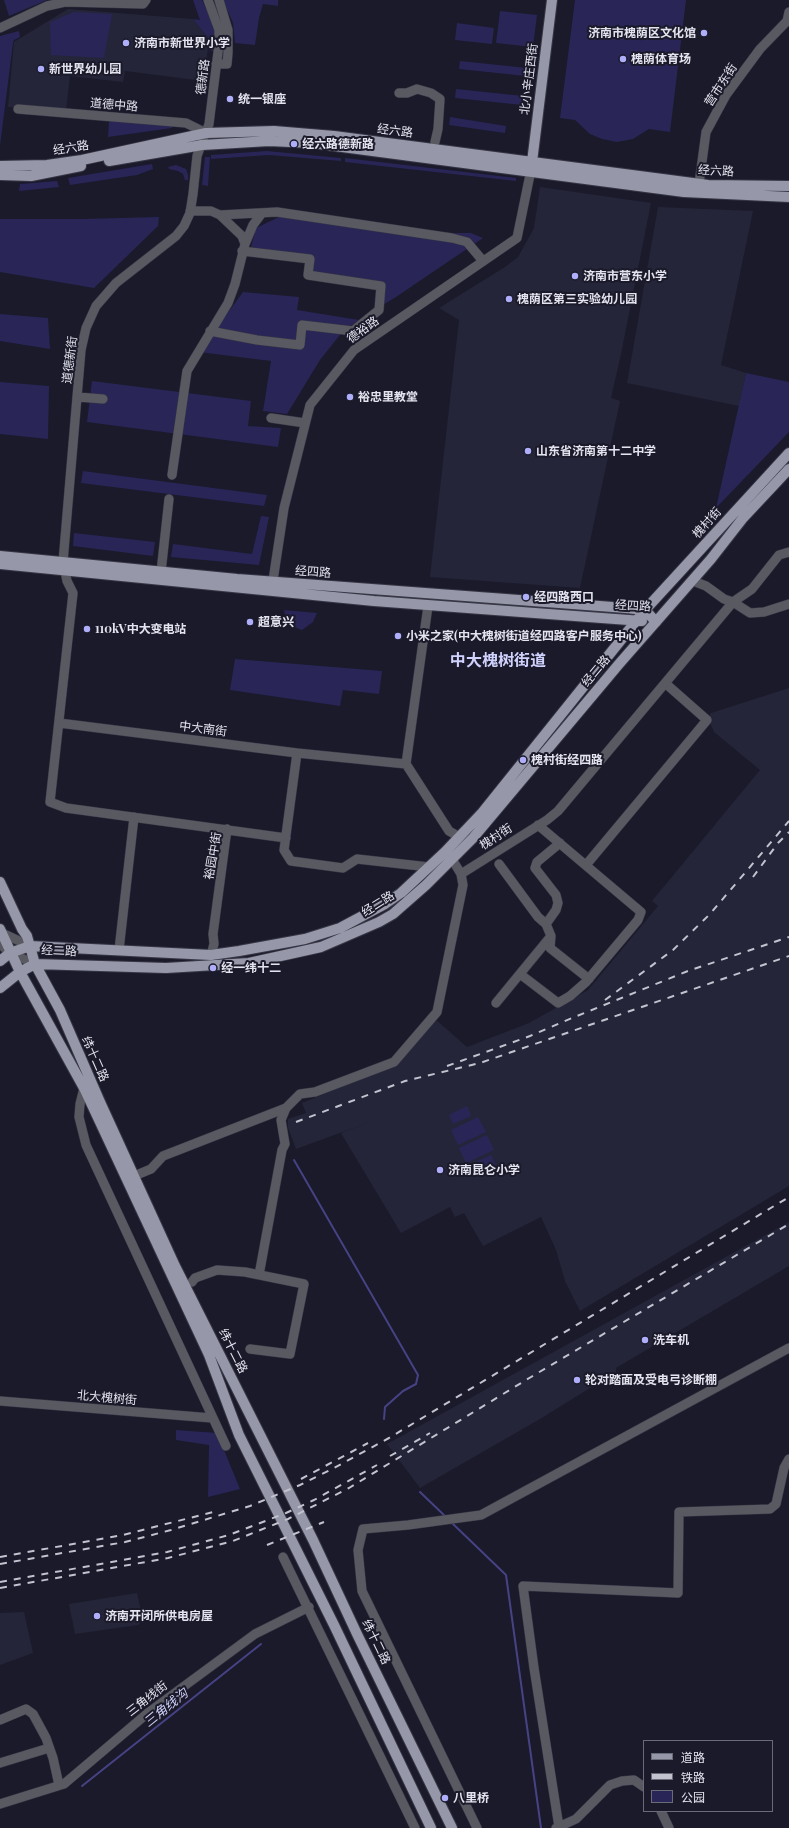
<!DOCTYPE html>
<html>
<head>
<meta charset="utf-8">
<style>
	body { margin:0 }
	#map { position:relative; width:789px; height:1828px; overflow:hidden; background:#1a1a2a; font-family:"Playfair Display","Noto Sans SC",serif }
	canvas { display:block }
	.legend { position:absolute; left:643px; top:1740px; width:130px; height:72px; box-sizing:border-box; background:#1a1a2a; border:1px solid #6a6b79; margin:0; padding:5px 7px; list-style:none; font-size:12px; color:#e3e4ef }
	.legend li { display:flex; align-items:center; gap:8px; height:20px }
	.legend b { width:20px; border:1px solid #6a6b79 }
</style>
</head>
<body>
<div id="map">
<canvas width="789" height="1828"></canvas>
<ul class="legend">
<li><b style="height:5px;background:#9697a8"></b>道路</li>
<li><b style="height:5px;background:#c2c3cf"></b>铁路</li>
<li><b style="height:11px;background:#292557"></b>公园</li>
</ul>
</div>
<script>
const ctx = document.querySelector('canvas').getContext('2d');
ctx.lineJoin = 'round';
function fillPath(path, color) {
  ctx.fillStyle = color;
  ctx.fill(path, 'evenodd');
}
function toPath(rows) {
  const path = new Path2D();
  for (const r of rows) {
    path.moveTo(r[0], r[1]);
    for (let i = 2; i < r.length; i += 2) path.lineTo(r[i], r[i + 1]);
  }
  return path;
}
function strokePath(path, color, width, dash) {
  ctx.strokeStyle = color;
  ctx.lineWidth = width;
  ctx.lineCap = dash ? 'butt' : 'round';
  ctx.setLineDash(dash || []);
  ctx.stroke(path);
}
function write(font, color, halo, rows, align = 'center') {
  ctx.font = font + ' "Playfair Display","Noto Sans SC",serif';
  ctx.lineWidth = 4;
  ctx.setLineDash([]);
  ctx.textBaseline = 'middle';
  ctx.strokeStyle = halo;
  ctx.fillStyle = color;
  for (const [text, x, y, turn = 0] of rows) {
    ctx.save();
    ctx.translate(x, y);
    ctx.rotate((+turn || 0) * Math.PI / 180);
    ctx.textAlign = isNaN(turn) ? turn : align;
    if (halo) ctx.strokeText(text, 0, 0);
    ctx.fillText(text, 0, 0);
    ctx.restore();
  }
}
fillPath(toPath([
	[68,9,193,19,209,39,204,81,125,71,123,82,70,76,66,110,8,107,14,42],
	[540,187,651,203,621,354,611,398,620,401,580,588,430,577,459,320,439,308,505,267,518,257,534,228],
	[658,207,753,211,721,365,746,373,739,406,627,383],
	[789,688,789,1186,580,1311,565,1281,556,1250,541,1217,483,1246,464,1213,455,1217,450,1207,401,1233,341,1133,373,1121,296,1149,288,1128,288,1119,306,1113,302,1103,398,1064,435,1019,467,1047,529,1023,588,990,658,906,652,901,760,770,714,732,708,718,711,713],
	[789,1222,789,1266,616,1368,616,1372,540,1419,420,1488,387,1444],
	[137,1593,143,1620,138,1625,75,1634,69,1604],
	[24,1612,33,1653,0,1665,0,1613]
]), '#25253a');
fillPath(toPath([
	[4,0,47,0,9,16],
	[193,0,202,0,210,17,215,31,213,51,208,50,209,39,193,19,200,20],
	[223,0,278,0,278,6,263,4,259,18,255,45,235,43,233,23],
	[575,0,686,0,670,132,649,129,633,139,617,142,602,139,590,134,575,120,560,118],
	[500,11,537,15,533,47,496,43],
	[74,12,112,14,104,58,51,55,50,22],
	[457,23,494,28,492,44,455,40],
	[19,31,20,37,14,40,13,43,0,146,0,36],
	[460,61,527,68,526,76,459,69],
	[456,89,523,96,522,105,455,98],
	[450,117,506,126,505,133,449,125],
	[109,121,173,124,172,128,108,137],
	[267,151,341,158,341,161,269,155,211,159,211,155],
	[205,157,210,157,208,186,202,185],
	[345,158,516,178,516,181,345,162],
	[152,164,153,169,137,175,70,185,68,178],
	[176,165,186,169,188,175,188,180,185,180,183,174,178,171,169,169,168,167],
	[57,181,59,187,19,191,20,184],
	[281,216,446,233,471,233,483,238,396,297,376,309,377,289,316,275,306,257,251,247,256,228],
	[159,217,158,226,94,288,0,272,0,219,83,219],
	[243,292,299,297,297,310,359,320,343,331,320,360,287,414,263,411,271,361,199,352],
	[0,314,48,318,50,349,0,341],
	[746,373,789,382,789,432,716,508],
	[92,381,251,401,248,426,281,428,278,447,87,422],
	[0,382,49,386,48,439,0,434],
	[83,471,267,495,264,506,81,483],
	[261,516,269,517,259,565,171,557,173,544,252,554],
	[74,533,155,542,153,556,73,546],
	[284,610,317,613,313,622,302,630,291,626,286,619],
	[235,659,382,671,379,694,343,690,340,706,230,690],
	[467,1106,471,1116,453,1124,449,1115],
	[478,1117,486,1132,458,1145,451,1130],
	[487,1135,494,1150,466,1163,459,1148],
	[491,1155,496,1165,478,1173,473,1163],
	[176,1430,217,1433,240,1489,208,1497,209,1445,176,1440]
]), '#292557');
strokePath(toPath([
	[294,1160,418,1375,416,1384,403,1391,385,1407,384,1419],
	[420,1492,446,1517],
	[452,1523,506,1575,541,1828],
	[82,1786,261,1644]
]), '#474284', 2);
const minor = toPath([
	[0,28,47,6,65,2,143,4,146,0],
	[216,64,227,64,228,53,228,30,219,0],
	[399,93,407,93,417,89,431,93,440,99,438,129,435,142],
	[18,109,186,123,206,133],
	[699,184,706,132,726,95,760,49,787,21,789,12],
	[220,215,277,212,452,238,467,242,483,261],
	[245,244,253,225,262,213],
	[210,331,257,340,300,345,302,325,353,331,379,310,381,286,308,275,310,259,242,251],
	[78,397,103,399],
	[271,418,305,423],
	[172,475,187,371,228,303,235,284,245,244,242,236,220,215,211,211,190,211],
	[63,562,81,350,86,328,96,306,116,283,176,236,184,226,190,213,193,194,197,156,209,124,219,44,219,30,208,0],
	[65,571,67,581,73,593,50,802,66,808,286,838],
	[161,572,169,499],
	[693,581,706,586,724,599,733,602,750,613,764,612,789,604],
	[272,587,284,508,310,405,354,350,517,238,532,165],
	[59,723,297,753,406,764],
	[297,753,284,850,291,861,343,868,357,859,429,867],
	[406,764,428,606],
	[406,764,449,831,456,835,458,839],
	[452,859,461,874,547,820,558,811,733,602,752,589,779,555,789,552],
	[499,864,538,917,546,924,551,936,550,948,589,979],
	[586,865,707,720,665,683],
	[546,924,556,910,558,903,556,895,535,868,537,862,560,843],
	[0,932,30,946],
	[0,944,10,953,35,964],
	[119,950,134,817],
	[211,955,214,944,213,934,227,829],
	[520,974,558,1003,570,996,586,982,638,920,641,912,538,825],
	[496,1003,551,936],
	[84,1088,80,1104,79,1117,86,1145,226,1446],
	[134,1176,151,1169,163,1156,286,1108,300,1094,315,1092,394,1062,437,1012,463,885,461,874],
	[259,1275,282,1150,285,1144,281,1120,286,1108],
	[192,1282,195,1278,217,1270,245,1272,304,1284,290,1354,250,1349],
	[0,1401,212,1418],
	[283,1557,415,1828],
	[0,1720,26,1709,33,1714,46,1738,53,1758,59,1785],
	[0,1763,49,1748],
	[0,1804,64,1784,149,1712,255,1634,309,1607],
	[661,1811,669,1828],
	[559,1827,534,1668,523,1586,678,1593,679,1512,770,1509,776,1504,784,1468,789,1459],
	[477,1828,362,1591,358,1550,363,1529,408,1525,481,1515,789,1348],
	[556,1828,576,1819,610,1785,622,1781,634,1780,644,1787]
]);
const major = toPath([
	[109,161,202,145,269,141,312,143,684,192,789,197],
	[532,162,552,0],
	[0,166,47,165,82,160,206,133,274,131,334,136,708,185,789,186],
	[0,175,31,176,81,166],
	[0,556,237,579,626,608,645,610,656,622],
	[0,564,374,601,642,621],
	[0,882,22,929,27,936,35,964,60,1010,100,1102,175,1266,313,1540,357,1634,452,1828],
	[0,929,20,972,84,1088,209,1355,239,1435,334,1625,431,1828],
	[0,961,10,953,30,946,211,955,239,951,305,939,340,928,385,904,401,893,445,852,482,813,645,610,789,453],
	[35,964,166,968,249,963,321,947,379,922,393,914,426,885,473,838,619,664,711,559,743,518,789,469],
	[0,988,20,972,35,964]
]);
strokePath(minor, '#363646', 10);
strokePath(major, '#363646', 12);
strokePath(minor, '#595961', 9);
strokePath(major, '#9697a8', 10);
strokePath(toPath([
	[753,877,778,843,789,832],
	[605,1000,673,950,710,914,789,821],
	[447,1066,530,1036,572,1018,688,971,789,937],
	[296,1122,405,1081,480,1063,789,956],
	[390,1456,430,1433],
	[301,1479,368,1443],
	[267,1545,324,1522],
	[0,1557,123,1535,213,1512],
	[0,1564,125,1542,171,1530,250,1506,300,1485,334,1468,389,1438,789,1197],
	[0,1582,167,1552,229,1535,286,1513,314,1500,377,1465],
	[0,1588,168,1558,233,1541,288,1519,349,1488,531,1377,789,1224]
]), '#c2c3cf', 2, [7, 7]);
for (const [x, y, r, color] of [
	[704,33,4,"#afaefa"],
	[126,43,4,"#afaefa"],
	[623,59,4,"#afaefa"],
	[41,69,4,"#afaefa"],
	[230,99,4,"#afaefa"],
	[294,144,4,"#afaefa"],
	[575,276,4,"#afaefa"],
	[509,299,4,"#afaefa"],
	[350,397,4,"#afaefa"],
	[528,451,4,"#afaefa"],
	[526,597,4,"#afaefa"],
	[250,622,4,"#afaefa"],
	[87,629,4,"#afaefa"],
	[398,636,4,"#afaefa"],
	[523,760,4,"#afaefa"],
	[213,968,4,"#afaefa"],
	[440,1170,4,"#afaefa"],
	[645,1340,4,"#afaefa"],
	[577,1380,4,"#afaefa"],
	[97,1616,4,"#afaefa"],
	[445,1798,4,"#afaefa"]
]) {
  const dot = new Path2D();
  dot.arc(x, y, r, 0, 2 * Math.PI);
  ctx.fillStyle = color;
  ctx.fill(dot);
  strokePath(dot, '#1a1a2a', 1.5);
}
write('bold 12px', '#e3e4ef', '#1a1a2a', [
	["济南市槐荫区文化馆",696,33,"right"],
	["济南市新世界小学",134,43],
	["槐荫体育场",631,59],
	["新世界幼儿园",49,69],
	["统一银座",238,99],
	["经六路德新路",302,144],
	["济南市营东小学",583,276],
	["槐荫区第三实验幼儿园",517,299],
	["裕忠里教堂",358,397],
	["山东省济南第十二中学",536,451],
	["经四路西口",534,597],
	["超意兴",258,622],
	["110kV中大变电站",95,629],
	["小米之家(中大槐树街道经四路客户服务中心)",406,636],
	["槐村街经四路",531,760],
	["经一纬十二",221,968],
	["济南昆仑小学",448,1170],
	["洗车机",653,1340],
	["轮对踏面及受电弓诊断棚",585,1380],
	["济南开闭所供电房屋",105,1616],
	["八里桥",453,1798]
], 'left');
write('12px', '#e3e4ef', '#1a1a2a', [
	["德新路",203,77,-83],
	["北小辛庄西街",529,79,-83],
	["营市东街",721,85,-57],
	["道德中路",114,105,5],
	["经六路",395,131,7],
	["经六路",71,148,-9],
	["经六路",716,171,3],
	["德裕路",363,330,-36],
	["道德新街",70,360,-83],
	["槐村街",707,523,-48],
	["经四路",313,572,4],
	["经四路",633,606,3],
	["经二路",596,671,-50],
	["中大南街",203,729,7],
	["槐村街",496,837,-33],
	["裕园中街",213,856,-80],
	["经二路",378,904,-32],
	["经二路",59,951,2],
	["纬十二路",95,1059,66],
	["纬十二路",233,1351,63],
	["北大槐树街",107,1398,5],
	["纬十二路",376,1642,64],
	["三角线街",147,1699,-38]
]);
write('italic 13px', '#cfd0f8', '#1a1a2a', [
	["三角线沟",166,1708,-39]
]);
write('bold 16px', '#d0d2fd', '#1a1a2a', [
	["中大槐树街道",498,661]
]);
</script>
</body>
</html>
